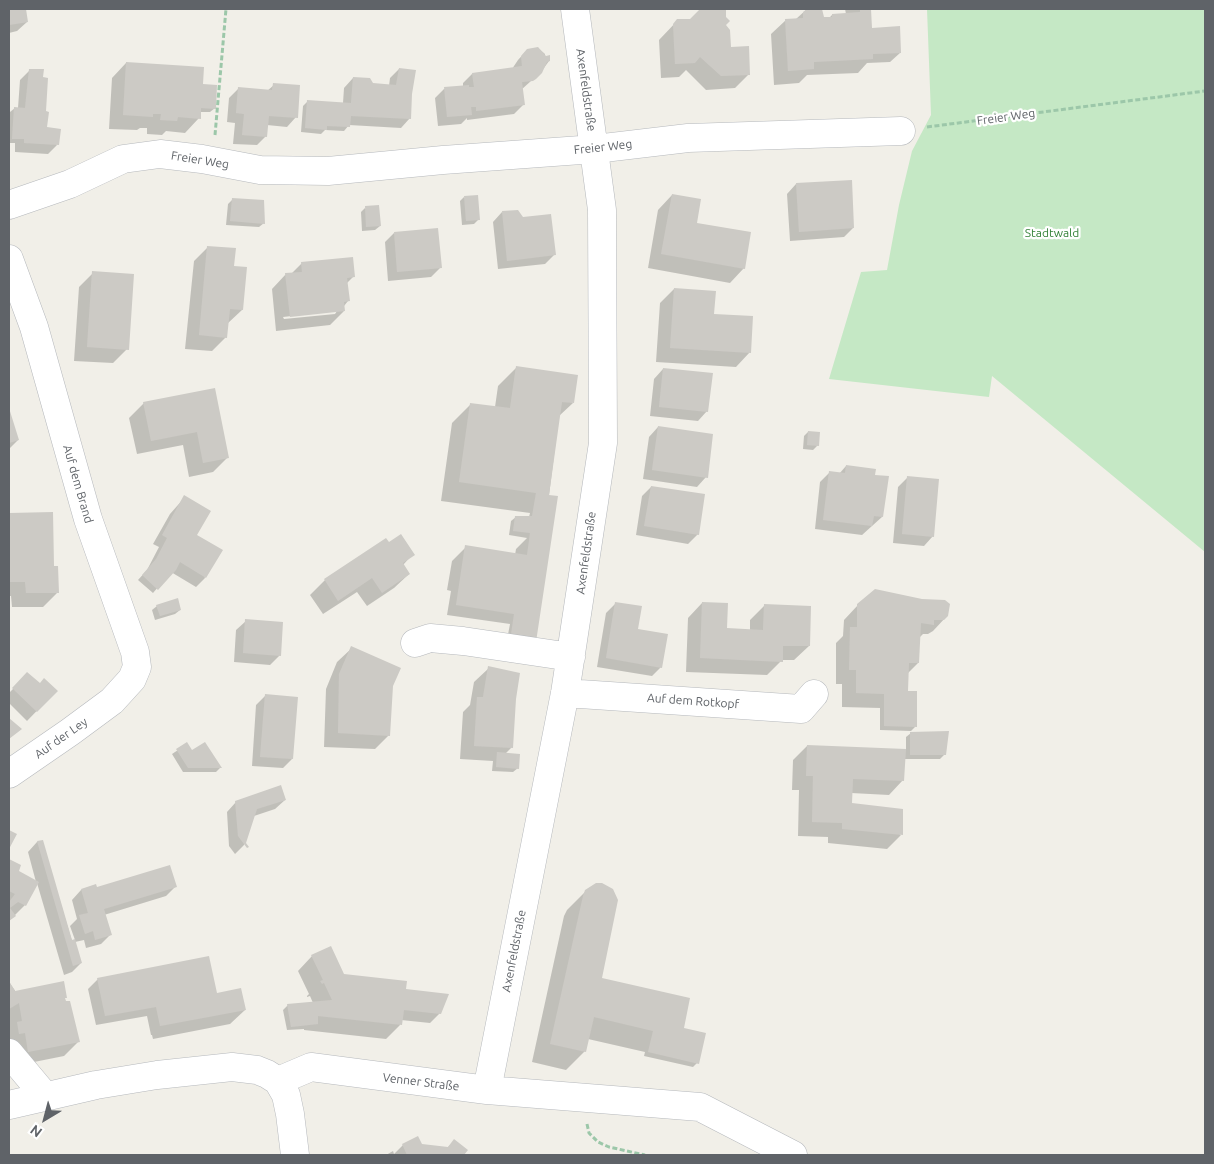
<!DOCTYPE html>
<html>
<head>
<meta charset="utf-8">
<style>
	body { margin:0 }
	#map { position:relative; width:1214px; height:1164px; overflow:hidden; background:#f1efe8; font-family:Ubuntu,sans-serif }
	canvas { display:block }
	.frame { position:absolute; inset:0; border:10px solid #5f6368; pointer-events:none }
	.north { position:absolute; left:20px; top:1094px; width:50px; height:50px; -webkit-text-stroke:4px #fff; paint-order:stroke; rotate:217deg; font-size:14px; font-weight:700; line-height:20px; text-align:center; color:#5f6368 }
	.north::after { content:''; display:block; margin:auto; width:18px; height:22px; background:#5f6368; clip-path:polygon(50% 0,100% 100%,50% 72%,0 100%) }
</style>
</head>
<body>
<div id="map">
<canvas width="1214" height="1164"></canvas>
<div class="frame"></div>
<div class="north">N</div>
</div>
<script>
const ctx = document.querySelector('canvas').getContext('2d');
ctx.lineJoin = 'round';
function fillPath(path, color) {
  ctx.fillStyle = color;
  ctx.fill(path, 'evenodd');
}
function toPath(rows) {
  const path = new Path2D();
  for (const r of rows) {
    path.moveTo(r[0], r[1]);
    for (let i = 2; i < r.length; i += 2) path.lineTo(r[i], r[i + 1]);
  }
  return path;
}
function strokePath(path, color, width, dash) {
  ctx.strokeStyle = color;
  ctx.lineWidth = width;
  ctx.lineCap = dash ? 'butt' : 'round';
  ctx.setLineDash(dash || []);
  ctx.stroke(path);
}
function write(font, color, halo, rows, align = 'center') {
  ctx.font = font + ' Ubuntu,sans-serif';
  ctx.lineWidth = 4.5;
  ctx.setLineDash([]);
  ctx.textBaseline = 'middle';
  ctx.strokeStyle = halo;
  ctx.fillStyle = color;
  for (const [text, x, y, turn = 0] of rows) {
    ctx.save();
    ctx.translate(x, y);
    ctx.rotate((+turn || 0) * Math.PI / 180);
    ctx.textAlign = isNaN(turn) ? turn : align;
    if (halo) ctx.strokeText(text, 0, 0);
    ctx.fillText(text, 0, 0);
    ctx.restore();
  }
}
fillPath(toPath([
	[927,9,1205,9,1205,552,992,376,989,397,829,379,861,272,887,270,899,205,912,151,931,115]
]), '#c5e8c5');
fillPath(toPath([
	[9,9,25,9,27,22,17,31,9,33],
	[701,9,724,9,724,25,730,49,749,74,735,88,706,90,686,70,679,77,661,78,659,40,678,20,690,20],
	[807,9,820,9,822,11,822,18,829,18,832,15,846,14,845,9,869,9,871,29,900,53,890,62,867,63,858,73,807,75,799,83,774,85,771,34,786,20,796,19],
	[538,48,545,54,545,58,549,61,541,72,521,90,523,105,514,114,467,120,467,118,461,124,438,126,435,98,444,89,463,87,463,83,472,74,512,69,518,60,527,50],
	[126,63,201,88,215,108,210,112,200,112,199,118,185,133,166,131,162,135,147,134,147,128,140,128,137,130,109,129,112,78],
	[399,69,411,94,410,118,401,128,349,125,344,131,325,130,321,134,301,132,303,106,307,102,343,103,344,88,353,78,372,85,389,86,390,78],
	[30,70,45,128,57,145,48,154,15,152,15,143,9,143,10,112,15,108,18,108,20,80],
	[274,85,296,117,287,127,267,125,266,136,257,145,233,144,235,123,227,122,229,98,238,89,267,91],
	[796,184,853,228,844,237,790,241,787,194],
	[672,195,696,224,744,268,730,283,648,268,658,210],
	[464,197,478,220,474,224,462,225,460,201],
	[233,199,264,223,259,227,226,225,228,204],
	[365,208,380,226,375,230,362,231,361,212],
	[502,212,554,255,545,264,498,269,493,222],
	[394,233,440,268,431,277,388,281,385,242],
	[208,247,233,267,242,310,227,324,226,337,212,351,185,349,194,261],
	[302,263,354,276,346,284,348,301,344,306,344,311,330,325,276,331,272,289,286,274,291,274],
	[337,311,335,314,284,319,283,317],
	[93,273,127,349,113,363,74,361,79,287],
	[674,289,750,352,736,367,656,362,660,303],
	[517,367,573,403,559,416,530,646,506,645,510,624,447,615,451,591,447,590,452,561,466,547,515,555,516,549,527,538,509,535,511,521,516,517,529,517,530,513,441,501,452,423,471,404,495,407,498,386],
	[663,369,707,411,698,421,650,416,654,379],
	[214,390,227,458,213,472,189,477,183,445,137,454,129,418,144,403],
	[9,410,18,440,9,449],
	[658,427,706,477,697,487,643,479,649,437],
	[808,432,818,445,813,450,803,449,804,436],
	[846,466,874,476,882,517,862,535,815,529,820,482,830,472,839,474],
	[908,477,933,536,924,546,893,543,898,487],
	[651,487,698,534,688,544,636,535,642,496],
	[185,497,205,578,196,587,171,572,153,593,138,580,147,570,159,547,153,544,170,514],
	[52,513,53,567,57,593,43,607,12,607,11,596,9,596,9,514],
	[386,540,389,544,413,554,403,565,409,574,394,588,367,606,357,592,323,614,310,595,325,580],
	[921,600,947,616,933,631,928,634,923,634,919,638,918,663,908,673,907,692,915,727,911,731,880,730,880,708,842,707,842,684,836,684,836,643,843,636,844,620,858,605],
	[616,603,637,630,661,667,652,676,597,667,606,613],
	[702,603,726,629,750,630,750,620,764,606,809,646,794,660,782,660,767,675,686,672,688,618],
	[157,606,180,610,175,614,155,620,152,610],
	[246,621,280,655,270,665,234,662,236,630],
	[352,648,389,735,375,749,324,747,326,689,337,662],
	[489,668,514,699,512,747,505,754,518,768,513,772,492,771,493,761,460,759,463,712,470,705,474,682],
	[28,674,39,685,56,691,27,721,9,703,9,693],
	[265,696,292,759,283,768,252,766,256,705],
	[911,733,944,755,940,759,904,759,903,780,889,795,851,793,851,804,901,835,887,849,828,843,828,837,798,836,799,790,792,790,793,760,807,746,906,750,906,737],
	[187,744,191,752,220,768,216,772,183,772,172,754],
	[285,800,275,809,254,816,244,845,235,854,229,846,227,812,236,802],
	[42,841,72,941,75,940,70,926,77,919,72,900,81,890,96,886,96,889,175,887,166,896,104,915,110,935,101,944,86,948,84,940,75,942,81,963,72,972,64,975,37,883,25,905,9,921,9,860,20,866,17,872,36,882,28,852,37,842],
	[586,891,600,979,682,1032,697,1063,693,1067,644,1056,645,1052,588,1039,585,1051,566,1070,532,1062,564,916,567,910],
	[312,956,343,975,405,990,440,1013,430,1023,401,1020,400,1025,386,1039,304,1030,304,1029,287,1030,283,1010,288,1005,313,1003,310,996,307,997,307,996,309,994,298,971],
	[98,979,216,994,245,1010,230,1024,153,1039,152,1035,151,1035,147,1016,96,1025,88,989],
	[9,982,16,992,66,997,64,999,78,1042,64,1056,14,1066,9,1047],
	[454,1141,466,1150,462,1155,386,1155,393,1151,394,1154,403,1145,447,1148]
]), '#0003');
fillPath(toPath([
	[9,9,26,9,28,22,9,25],
	[700,9,726,9,726,17,730,21,726,25,730,30,731,47,749,46,750,75,721,76,700,57,695,63,675,64,673,24,677,19,690,19],
	[807,9,822,9,824,17,832,17,832,14,860,12,860,9,871,9,872,28,900,26,901,53,873,54,873,59,814,62,814,69,788,71,785,19,803,18,803,12],
	[538,47,546,56,550,55,550,61,547,62,542,73,536,79,533,81,522,82,525,105,476,111,476,107,471,107,472,115,447,117,444,87,469,85,469,87,474,87,472,73,522,66,521,56,527,49],
	[126,62,204,67,203,84,217,85,216,109,201,108,201,119,178,117,177,121,160,120,161,114,153,114,153,117,123,115],
	[399,68,416,70,412,94,411,119,351,116,350,127,327,126,327,130,305,128,307,100,351,103,353,77,370,78,373,83,396,85],
	[29,69,44,69,43,77,48,78,46,111,49,112,47,127,61,129,59,145,24,143,24,139,12,139,14,107,25,108],
	[273,83,300,85,298,118,269,116,267,137,242,135,244,114,236,113,238,87,272,90],
	[852,180,854,228,799,232,796,183],
	[672,194,701,199,697,223,751,232,745,269,661,254],
	[478,195,480,220,466,221,464,196],
	[232,198,264,200,265,224,230,221],
	[379,205,381,226,366,227,365,206],
	[518,210,523,217,551,214,556,255,507,261,502,211],
	[438,228,442,268,397,272,394,232],
	[207,246,236,248,234,266,247,267,243,310,230,309,227,338,199,335],
	[353,257,355,277,347,278,350,301,344,302,345,311,290,317,285,273,302,272,301,262],
	[92,271,134,274,129,350,87,347],
	[674,288,716,291,714,314,753,316,751,353,670,348],
	[516,366,578,375,574,403,562,402,549,495,558,496,536,642,510,641,514,614,456,605,465,545,527,555,530,533,513,531,515,516,532,516,536,493,459,482,470,403,510,408],
	[663,368,713,373,708,412,659,407],
	[215,388,229,458,203,463,197,432,151,441,143,402],
	[9,408,19,440,9,443],
	[658,426,713,434,708,478,652,470],
	[808,431,820,432,819,446,807,445],
	[846,465,876,469,875,475,889,476,883,517,874,516,872,526,823,520,829,471,845,473],
	[907,476,939,479,934,537,902,534],
	[651,486,705,494,699,535,644,526],
	[184,495,211,511,197,535,223,550,206,578,180,562,176,570,158,590,142,575,156,559,167,538,162,535],
	[53,512,54,566,58,566,59,593,26,593,25,582,9,582,9,513],
	[401,534,415,555,403,563,410,574,382,593,372,578,338,601,324,579,386,538,389,542],
	[875,589,922,599,945,600,950,604,948,616,944,620,934,620,934,625,921,623,919,663,909,663,908,691,917,691,917,727,884,726,884,694,856,693,856,670,849,670,850,627,857,627,857,604],
	[178,598,181,610,160,616,156,605],
	[615,602,642,606,638,629,668,634,662,668,606,658],
	[702,602,728,603,727,628,763,630,764,604,811,606,810,646,783,646,783,662,700,658],
	[245,619,283,622,281,656,243,653],
	[351,646,401,668,393,686,390,736,338,733,339,674],
	[488,666,520,673,516,699,513,748,474,746,477,697,483,697],
	[27,672,40,683,44,678,58,691,37,712,12,688],
	[265,694,298,697,293,759,260,757],
	[9,718,22,729,9,739],
	[949,731,946,755,910,755,910,732],
	[187,742,192,750,205,742,222,768,188,768,176,749],
	[807,745,906,749,904,781,853,779,852,803,903,809,903,835,842,829,842,823,812,822,813,776,806,776],
	[497,752,520,754,519,769,496,767],
	[281,785,286,800,257,809,246,843,249,847,247,848,238,836,235,801],
	[9,830,17,834,9,849],
	[43,840,72,940,75,939,82,963,73,966,37,841],
	[9,859,21,865,19,871,39,882,26,906,18,902,10,908,16,916,9,921,9,902,15,894,9,891],
	[170,865,177,887,104,909,112,935,95,940,93,931,85,934,79,915,88,913,81,889,96,884,97,887],
	[596,883,602,883,613,889,618,900,602,978,690,998,684,1028,706,1033,699,1064,648,1052,653,1031,594,1017,586,1052,550,1044,583,896,585,890],
	[331,946,344,974,407,981,406,989,449,994,441,1014,404,1010,402,1025,318,1016,318,1024,291,1027,287,1004,332,1000,324,983,322,984,320,981,323,980,311,955],
	[209,956,217,993,241,988,246,1010,160,1026,156,1007,105,1016,97,978],
	[9,981,15,991,64,981,67,998,65,998,66,1001,70,1001,80,1042,28,1052,25,1033,19,1034,17,1022,22,1021,19,1003,9,1009],
	[418,1136,422,1144,448,1147,454,1139,468,1150,464,1155,407,1155,402,1144]
]), '#cccac5');
const minor = toPath([
	[9,205,70,184,123,159,160,154,202,159,260,170,328,171,443,160,595,149,688,138,901,131],
	[9,259,34,327,88,519,135,652,137,667,132,679,112,701,70,732,9,774],
	[415,643,430,638,463,641,571,657],
	[565,693,801,709,814,694],
	[9,1053,45,1096],
	[278,1081,311,1067,487,1090,700,1107,793,1155],
	[487,1090,565,693,603,443,602,210,575,9],
	[9,1105,96,1085,157,1075,232,1067,257,1070,267,1074,278,1081,286,1095,290,1114,295,1155]
]);
strokePath(minor, '#b5b8bc', 29);
strokePath(toPath([
	[927,127,1205,91],
	[215,135,226,9],
	[587,1124,589,1133,598,1142,609,1147,645,1155]
]), '#9cc7a9', 3, [5, 2.5]);
strokePath(minor, '#fff', 28);
write('12px', '#5f6368', '#fff', [
	["Axenfeldstraße",586,90,82],
	["Freier Weg",1006,117,-8],
	["Freier Weg",603,147,-6],
	["Freier Weg",200,160,9],
	["Auf dem Brand",78,484,74],
	["Axenfeldstraße",586,553,-82],
	["Auf dem Rotkopf",693,701,4],
	["Auf der Ley",61,738,-35],
	["Axenfeldstraße",514,951,-79],
	["Venner Straße",421,1082,7]
]);
write('12px', '#348238', '#fff', [
	["Stadtwald",1052,233]
]);
</script>
</body>
</html>
